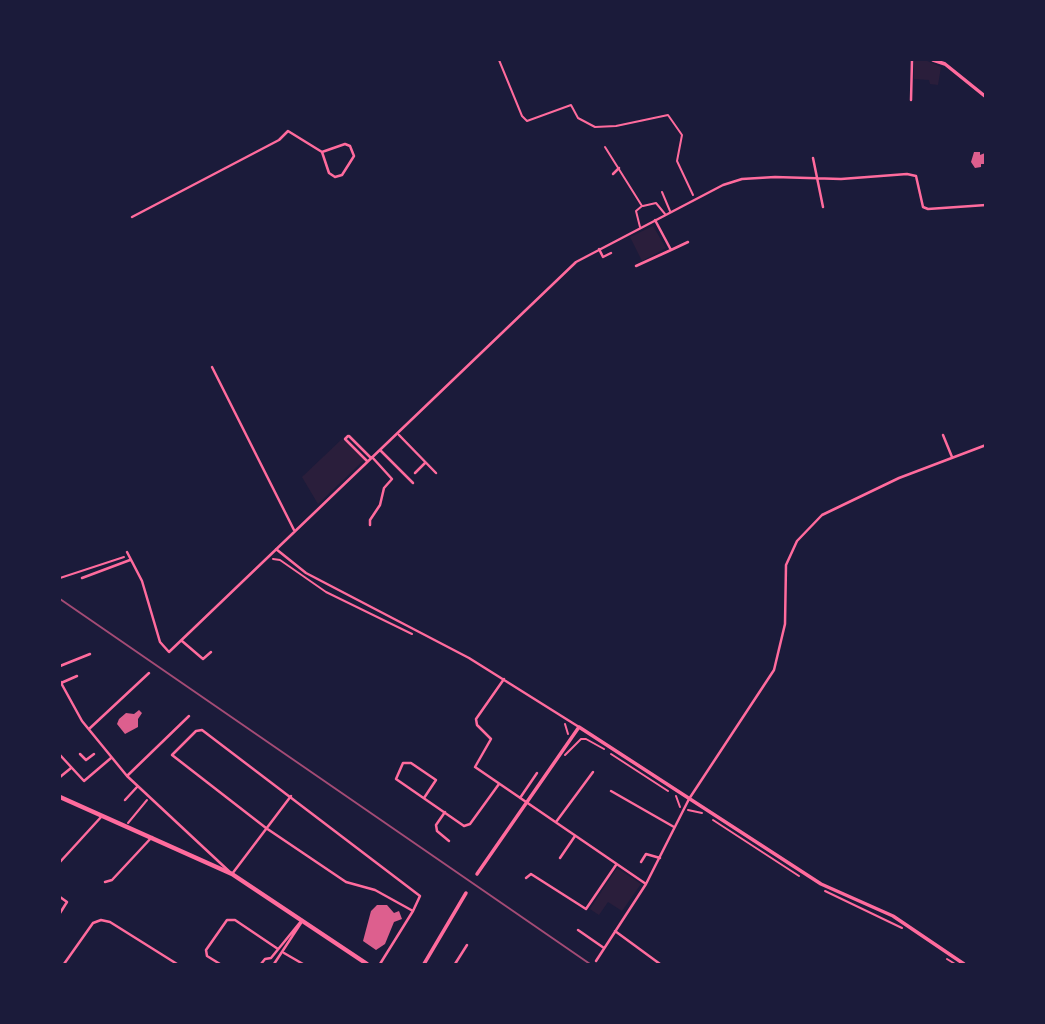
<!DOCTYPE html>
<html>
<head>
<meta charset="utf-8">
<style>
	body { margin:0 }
	#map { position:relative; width:1045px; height:1024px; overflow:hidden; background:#1b1b3a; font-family:"Source Sans 3",sans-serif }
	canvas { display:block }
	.frame { position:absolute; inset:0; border:61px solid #1b1b3a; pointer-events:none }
</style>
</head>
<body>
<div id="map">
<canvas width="1045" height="1024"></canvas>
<div class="frame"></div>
</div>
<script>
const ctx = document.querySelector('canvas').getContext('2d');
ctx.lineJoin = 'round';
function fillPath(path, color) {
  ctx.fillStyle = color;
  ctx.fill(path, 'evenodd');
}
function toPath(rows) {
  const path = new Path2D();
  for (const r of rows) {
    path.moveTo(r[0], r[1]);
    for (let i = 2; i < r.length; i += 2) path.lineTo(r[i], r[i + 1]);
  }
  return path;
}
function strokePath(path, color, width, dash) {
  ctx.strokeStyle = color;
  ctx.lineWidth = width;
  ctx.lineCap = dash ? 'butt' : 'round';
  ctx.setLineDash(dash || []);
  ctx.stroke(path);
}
fillPath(toPath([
	[914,60,925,60,941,67,938,85,930,84,929,80,914,79],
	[653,226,666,248,642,261,630,237],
	[342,439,364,460,318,504,302,477],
	[617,868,641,884,622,911,608,902,599,915,590,909]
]), '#2a1e3b');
fillPath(toPath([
	[974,152,980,152,980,155,985,153,986,164,981,164,981,167,975,168,971,162],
	[139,710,142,713,138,719,138,727,125,734,117,724,119,719,126,713,134,714],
	[377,905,387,905,394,913,399,911,402,919,394,922,385,944,376,950,363,941,371,911]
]), '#dd5f8e');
strokePath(toPath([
	[499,60,522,116,527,121,571,105,578,118,595,127,616,126,668,115,682,135,677,161,693,195],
	[273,559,280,560,326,592,412,634],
	[60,578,124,557],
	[565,724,568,734],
	[611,754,668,791],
	[565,755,581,739,586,739,604,749],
	[676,796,680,807],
	[688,810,702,813],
	[713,820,799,876],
	[128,823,147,800],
	[825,891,902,928],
	[947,959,955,964]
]), '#ff6b9d', 2);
strokePath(toPath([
	[605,147,642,206,636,211,640,227],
	[662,192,670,211],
	[643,206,656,203,665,214]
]), '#ff6b9d', 2);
strokePath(toPath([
	[911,100,912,60],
	[345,144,350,146,354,156,342,175,335,177,329,173,322,152,345,144],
	[813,158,823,207],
	[613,174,619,168],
	[132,217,279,140,288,131,322,152],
	[599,249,603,257,611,253],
	[671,250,688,242],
	[636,266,671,250,655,220],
	[212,367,294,530],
	[399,435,436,473],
	[943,435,952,457],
	[348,436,345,439,367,461],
	[349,436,371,458],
	[380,450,413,483],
	[415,473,425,463],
	[370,525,370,520,380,505,384,488,392,479,372,457],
	[276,549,306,573,469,658,579,727],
	[127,552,142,581,160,642,169,652,576,262,723,185,742,179,775,177,841,179,907,174,916,176,923,207,928,209,986,205],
	[82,578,130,560],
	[182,641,203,659,211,652],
	[60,666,90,654],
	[504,679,476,719,477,725,491,739,475,767,646,884],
	[60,681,82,721,127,776,232,874,291,796],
	[61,683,77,676],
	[89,729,149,673],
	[80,754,86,760,94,754],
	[60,755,84,781,111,758],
	[127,776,189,716],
	[60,777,71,768],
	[611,791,674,827],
	[424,798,436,780,411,763,403,763,396,779,464,826,470,824,499,784],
	[520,798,537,773],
	[125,800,137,787],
	[445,812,436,825,437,831,449,841],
	[556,822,593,772],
	[560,858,575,836],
	[60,862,102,816],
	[641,862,646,854,660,858],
	[526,878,531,874,586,909,616,865],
	[105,882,112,880,152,837],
	[60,897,67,902,60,913],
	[578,930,604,948],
	[615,931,660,964],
	[284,953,303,964],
	[596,961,646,884,689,799,774,670,785,624,786,565,797,541,822,515,899,478,986,445],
	[64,964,93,923,101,920,110,922,177,964],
	[220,964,207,956,206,950,227,920,235,920,278,949],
	[261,964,265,959,271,958,302,920],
	[274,964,301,923],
	[380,964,413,911,420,896,202,730,196,731,172,755,266,828,346,882,375,890,413,911],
	[455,964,467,945]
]), '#ff6b9d', 2.5);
strokePath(toPath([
	[933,60,945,64,986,97],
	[477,874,579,727,821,884,893,916,964,964],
	[424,964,466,893]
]), '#ff6b9d', 3.5);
strokePath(toPath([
	[60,797,232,874,367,964]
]), '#ff6b9d', 4.5);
strokePath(toPath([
	[60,599,590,964]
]), '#a44b75', 2);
</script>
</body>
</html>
